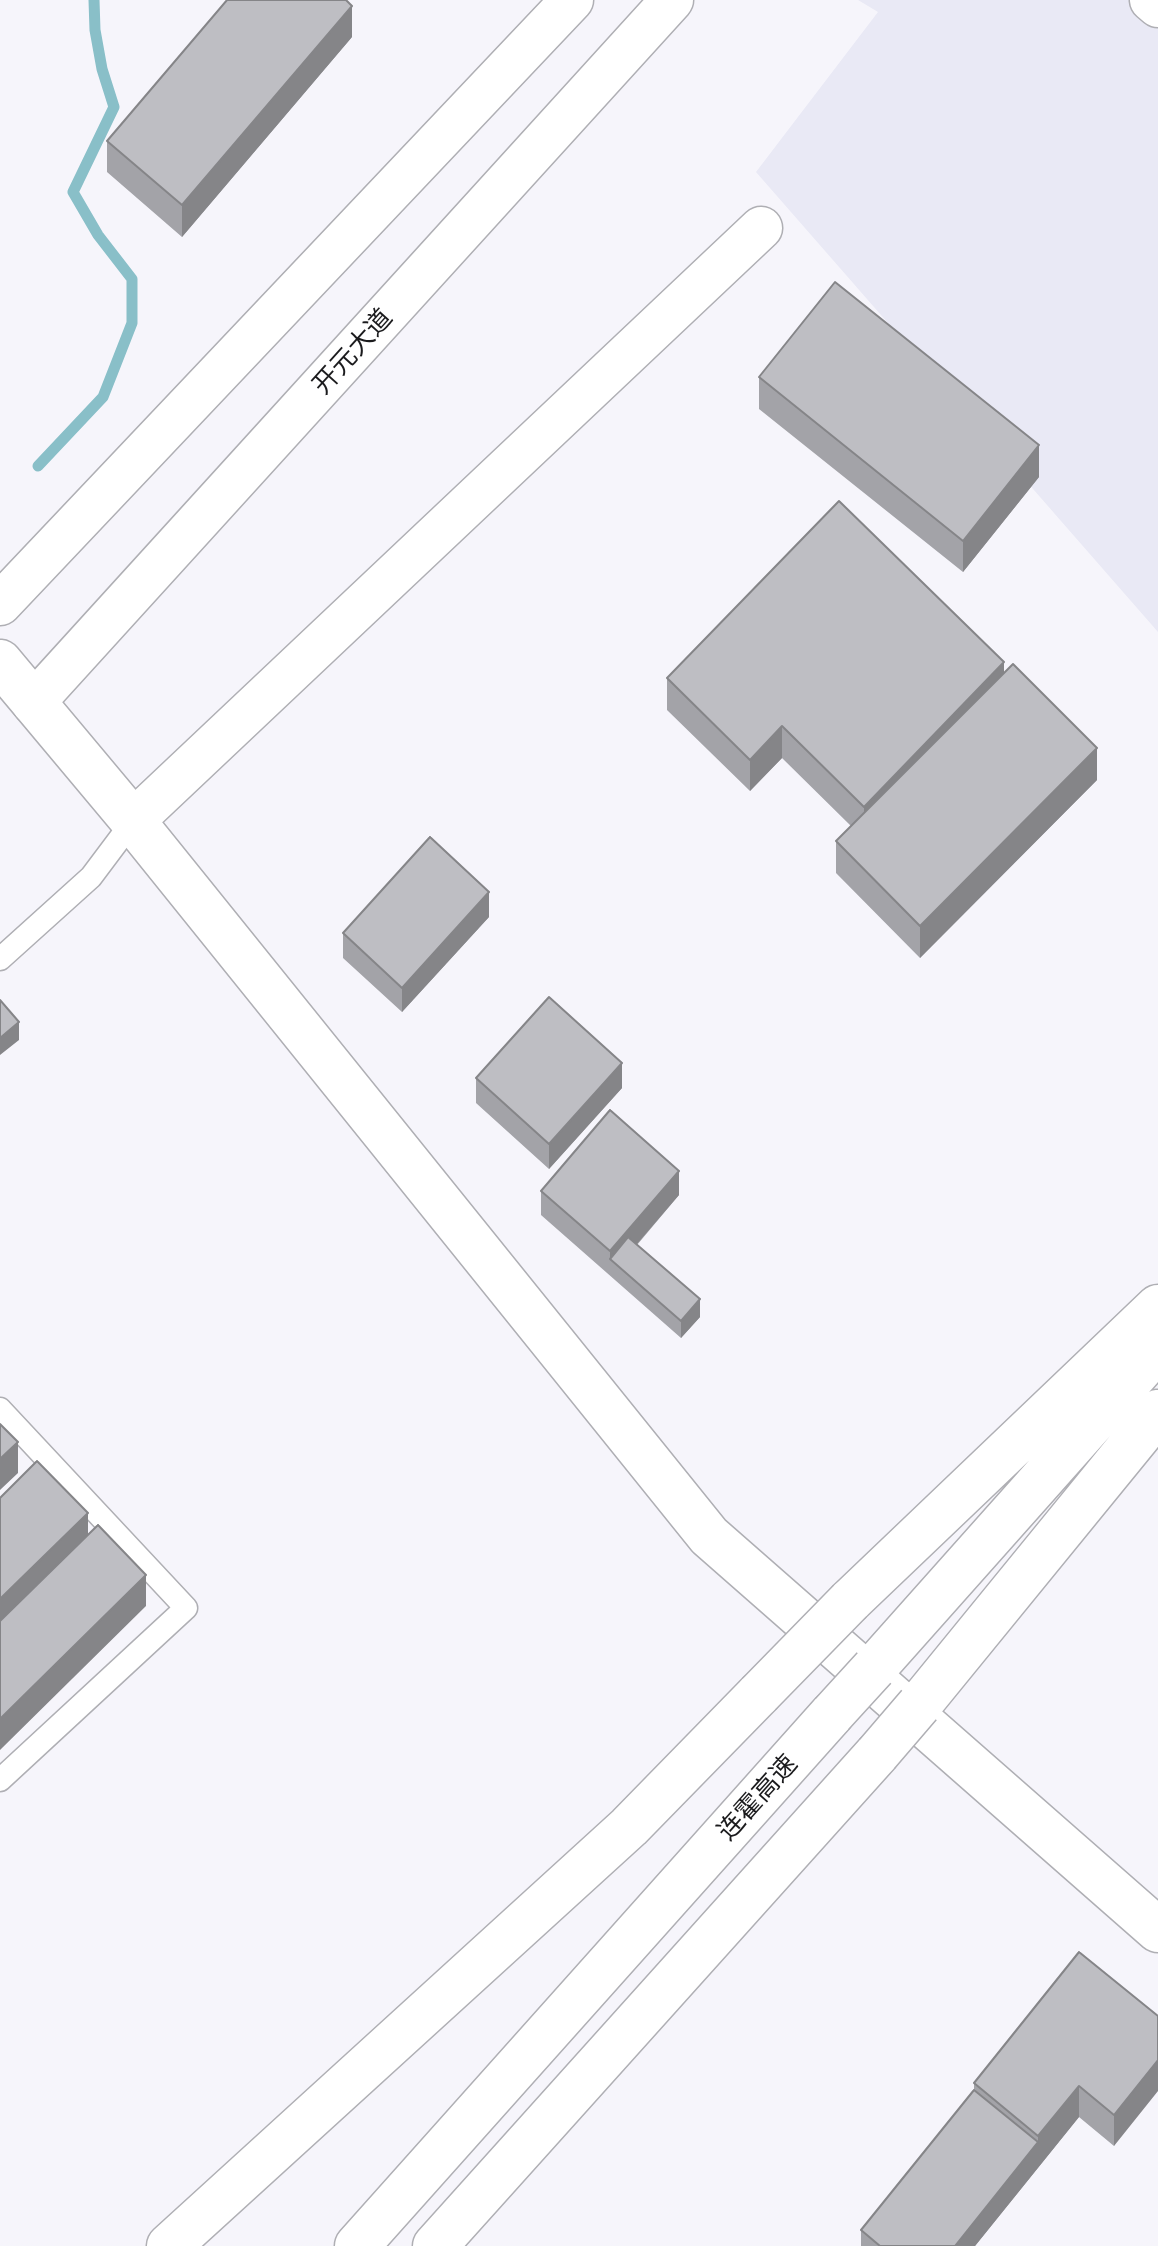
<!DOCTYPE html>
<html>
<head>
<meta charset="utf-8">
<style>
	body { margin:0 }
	canvas { display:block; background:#f6f5fb }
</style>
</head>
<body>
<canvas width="1158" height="2246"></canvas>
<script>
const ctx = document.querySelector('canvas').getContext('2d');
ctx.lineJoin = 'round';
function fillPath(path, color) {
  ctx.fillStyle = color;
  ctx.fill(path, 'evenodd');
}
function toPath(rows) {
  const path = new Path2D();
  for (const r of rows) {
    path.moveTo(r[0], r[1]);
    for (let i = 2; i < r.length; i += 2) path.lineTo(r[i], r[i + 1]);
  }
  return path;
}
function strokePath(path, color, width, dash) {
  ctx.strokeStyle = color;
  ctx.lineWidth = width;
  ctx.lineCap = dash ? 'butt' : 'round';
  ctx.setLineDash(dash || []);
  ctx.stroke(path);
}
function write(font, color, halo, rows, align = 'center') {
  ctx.font = font + ' Cabin,"Noto Sans SC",sans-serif';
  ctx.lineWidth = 7;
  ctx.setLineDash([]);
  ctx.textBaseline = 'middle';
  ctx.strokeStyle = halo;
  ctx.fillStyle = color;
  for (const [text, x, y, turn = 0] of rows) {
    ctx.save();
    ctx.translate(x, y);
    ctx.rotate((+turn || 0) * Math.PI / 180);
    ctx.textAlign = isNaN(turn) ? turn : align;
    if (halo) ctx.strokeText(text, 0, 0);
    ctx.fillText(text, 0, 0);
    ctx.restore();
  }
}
fillPath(toPath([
	[858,0,1158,0,1158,632,756,172,878,12]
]), '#e9e9f5');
strokePath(toPath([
	[38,466,103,397,132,323,132,279,98,235,73,192,114,107,102,69,95,30,94,0]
]), '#89bfc8', 11);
const lane = toPath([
	[0,959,91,877,133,821],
	[0,1409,186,1608,0,1780]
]);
const street = toPath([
	[1151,0,1158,6],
	[0,604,572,0],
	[33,703,672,0],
	[133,821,761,228]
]);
const secondary = toPath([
	[0,662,133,821,709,1536,1158,1930]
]);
const highway = toPath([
	[850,1601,1158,1307],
	[874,1668,1158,1349],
	[919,1705,1158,1412],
	[169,2246,629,1827,759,1694],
	[357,2246,832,1714],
	[435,2246,877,1754]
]);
strokePath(lane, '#afafb4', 25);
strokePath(street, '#afafb4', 45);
strokePath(secondary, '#afafb4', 47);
strokePath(highway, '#afafb4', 47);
strokePath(lane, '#fff', 22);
strokePath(street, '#fff', 42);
strokePath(secondary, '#fff', 44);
strokePath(highway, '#fff', 44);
const highwayBridge = toPath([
	[759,1694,850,1601],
	[832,1714,874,1668],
	[877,1754,919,1705]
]);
strokePath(highwayBridge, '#afafb4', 47, []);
strokePath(highwayBridge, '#fff', 44);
fillPath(toPath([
	[352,37,182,237,107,172,107,141],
	[759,377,1039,477,963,572,759,409],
	[1004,672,1097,780,920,958,836,873,836,841,851,826,782,758,750,791,667,710,667,678],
	[489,917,402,1012,343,958,343,933],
	[476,1078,622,1088,549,1169,476,1103],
	[541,1191,679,1195,637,1245,700,1317,681,1338,541,1215],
	[1158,2016,1114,2146,1079,2117,975,2246,861,2246,861,2230,974,2090,974,2083]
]), '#a3a3a8');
fillPath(toPath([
	[352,6,352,37,182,237,182,205],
	[1039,445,1039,477,963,572,963,541],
	[1004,662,1004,694,864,839,864,807],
	[782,726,782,758,750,791,750,760],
	[1097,748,1097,780,920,958,920,926],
	[489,892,489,917,402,1012,402,988],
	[19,1022,19,1040,0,1055,0,1038],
	[622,1063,622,1088,549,1169,549,1144],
	[679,1171,679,1195,618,1266,610,1259,610,1251],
	[700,1299,700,1317,681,1338,681,1321],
	[18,1442,18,1473,0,1490,0,1459],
	[88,1513,88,1544,0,1631,0,1599],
	[146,1575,146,1606,0,1750,0,1719],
	[1158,2060,1158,2091,1114,2146,1114,2115],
	[1079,2086,1079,2117,975,2246,955,2246,1038,2142,1038,2136]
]), '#858588');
const building = toPath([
	[227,0,346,0,352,6,182,205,107,141,227,0],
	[835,282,1039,445,963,541,759,377,835,282],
	[839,501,1004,662,864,807,782,726,750,760,667,678,839,501],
	[1013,664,1097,748,920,926,836,841,1013,664],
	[430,837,489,892,402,988,343,933,430,837],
	[549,997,622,1063,549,1144,476,1078,549,997],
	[0,1000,19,1022,0,1038,0,1000],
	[610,1110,679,1171,610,1251,541,1191,610,1110],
	[628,1237,700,1299,681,1321,610,1259,628,1237],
	[0,1424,18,1442,0,1459,0,1424],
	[37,1461,88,1513,0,1599,0,1498,37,1461],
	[98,1525,146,1575,0,1719,0,1621,98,1525],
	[1079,1952,1158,2016,1158,2060,1114,2115,1079,2086,1038,2136,974,2083,1079,1952],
	[974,2090,1038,2142,955,2246,880,2246,861,2230,974,2090]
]);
fillPath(building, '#bebec3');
strokePath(building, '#858588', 2);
write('26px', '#1b1b1d', '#fff', [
	["开元大道",353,352,-48],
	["连霍高速",758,1798,-48]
]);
</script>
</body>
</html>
